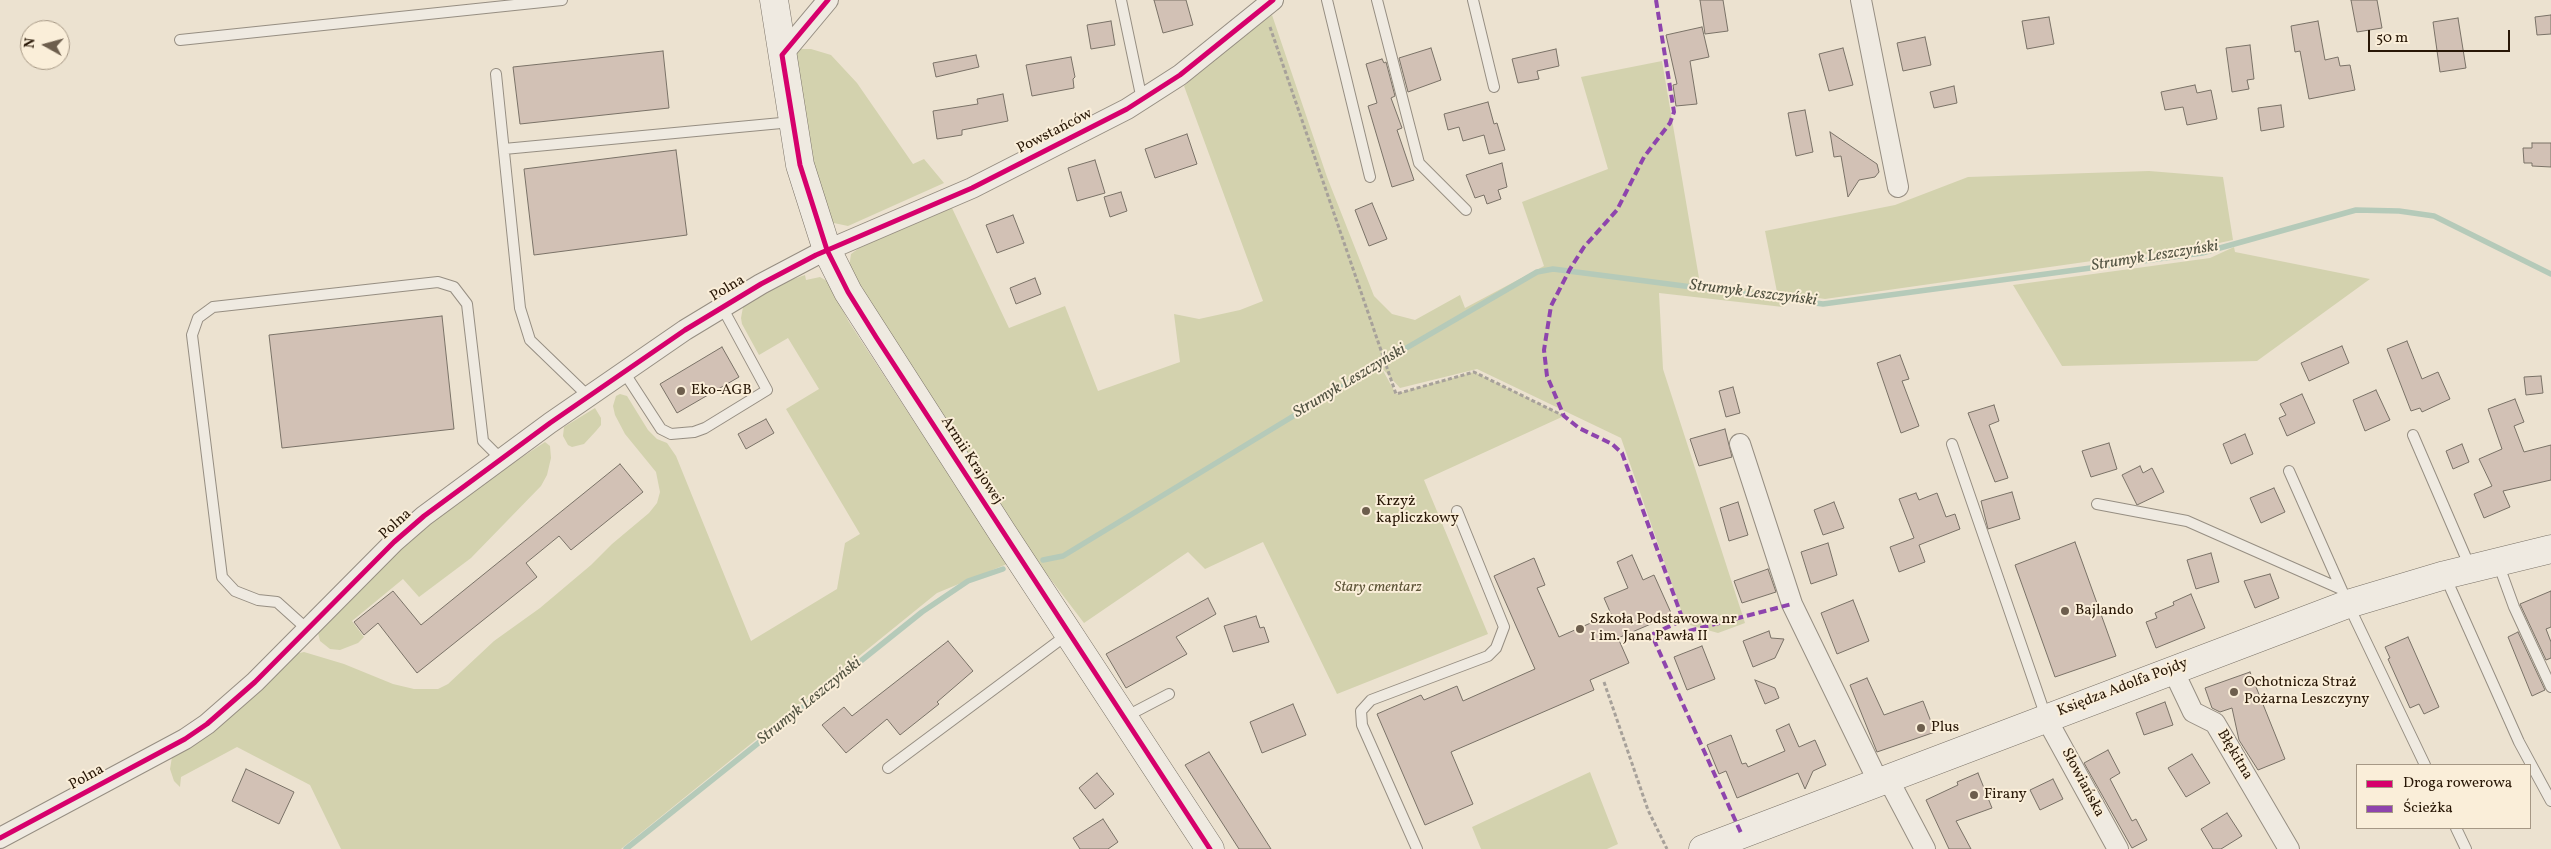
<!DOCTYPE html>
<html>
<head>
<meta charset="utf-8">
<style>
	body { margin:0 }
	#map { position:relative; width:2551px; height:849px; overflow:hidden; background:#ece2d0; font-family:Vollkorn,serif }
	canvas { display:block }
	.legend { position:absolute; left:2356px; top:764px; width:175px; height:65px; box-sizing:border-box; background:#faeed9; border:1px solid #a69885; margin:0; padding:6px 9px; list-style:none; font-size:15px; color:#281706 }
	.legend li { display:flex; align-items:center; gap:10px; height:25px }
	.legend b { width:25px; border:1px solid #a69885 }
	.north { position:absolute; left:20px; top:20px; width:50px; height:50px; box-sizing:border-box; background:#faeed9; border:1px solid #a69885; border-radius:50%; rotate:277deg; font-size:14px; font-weight:700; line-height:20px; text-align:center; color:#281706 }
	.north::after { content:''; display:block; margin:auto; width:18px; height:22px; background:#6d5e4d; clip-path:polygon(50% 0,100% 100%,50% 72%,0 100%) }
	.scale { position:absolute; left:2368px; top:30px; width:142px; height:22px; box-sizing:border-box; border:2px solid #281706; border-top:0; padding-left:6px; font-size:15px; line-height:18px; white-space:nowrap; color:#281706; -webkit-text-stroke:4px #faeed9; paint-order:stroke }
</style>
</head>
<body>
<div id="map">
<canvas width="2551" height="849"></canvas>
<ul class="legend">
<li><b style="height:6px;background:#d6006c"></b>Droga rowerowa</li>
<li><b style="height:6px;background:#8e44ad"></b>Ścieżka</li>
</ul>
<div class="north">N</div>
<div class="scale">50 m</div>
</div>
<script>
const ctx = document.querySelector('canvas').getContext('2d');
ctx.lineJoin = 'round';
function fillPath(path, color) {
  ctx.fillStyle = color;
  ctx.fill(path, 'evenodd');
}
function toPath(rows) {
  const path = new Path2D();
  for (const r of rows) {
    path.moveTo(r[0], r[1]);
    for (let i = 2; i < r.length; i += 2) path.lineTo(r[i], r[i + 1]);
  }
  return path;
}
function strokePath(path, color, width, dash) {
  ctx.strokeStyle = color;
  ctx.lineWidth = width;
  ctx.lineCap = dash ? 'butt' : 'round';
  ctx.setLineDash(dash || []);
  ctx.stroke(path);
}
function write(font, color, halo, rows, align = 'center') {
  ctx.font = font + ' Vollkorn,serif';
  ctx.lineWidth = 4;
  ctx.setLineDash([]);
  ctx.textBaseline = 'middle';
  ctx.strokeStyle = halo;
  ctx.fillStyle = color;
  for (const [text, x, y, turn = 0] of rows) {
    ctx.save();
    ctx.translate(x, y);
    ctx.rotate((+turn || 0) * Math.PI / 180);
    ctx.textAlign = isNaN(turn) ? turn : align;
    if (halo) ctx.strokeText(text, 0, 0);
    ctx.fillText(text, 0, 0);
    ctx.restore();
  }
}
fillPath(toPath([
	[1272,15,1327,177,1374,296,1392,314,1415,320,1460,295,1465,308,1544,266,1522,202,1608,169,1581,77,1662,61,1700,284,1777,292,1765,231,1895,205,1968,177,2149,171,2223,177,2233,240,2182,251,2127,256,1825,299,1792,294,1783,307,1659,293,1663,369,1745,623,1718,633,1686,624,1621,438,1477,369,1400,388,1381,367,1396,394,1474,372,1564,416,1424,480,1488,634,1337,694,1263,542,1205,569,1188,552,1084,623,1036,560,849,268,851,254,867,242,952,208,1009,328,1065,306,1098,391,1180,362,1174,314,1199,319,1240,310,1263,301,1184,86,1224,49],
	[801,49,811,49,831,55,857,83,913,164,924,159,944,183,848,226,829,222,821,206,793,52],
	[2234,247,2235,252,2370,279,2257,361,2062,366,2013,285,2210,258],
	[805,275,806,280,820,277,827,281,849,322,1007,564,937,593,621,849,341,849,310,785,237,747,181,777,180,787,174,781,170,769,172,757,295,654,304,652,344,664,393,684,414,689,438,689,448,684,494,641,540,608,591,565,612,544,649,513,657,503,660,492,656,472,625,434,615,415,613,406,616,396,620,394,627,396,648,430,657,439,667,443,676,456,751,641,837,589,845,543,860,534,786,409,819,389,788,338,759,355,742,324,741,318,743,307,746,304,788,281],
	[595,408,601,418,601,425,596,431,584,444,572,447,568,445,563,436,564,427],
	[545,442,550,446,551,458,547,475,541,486,471,558,419,597,403,579,352,621,364,637,358,643,340,650,330,649,320,641,318,633,387,561,428,524,501,471],
	[1590,772,1618,844,1607,849,1481,849,1472,827]
]), '#d3d2ae');
strokePath(toPath([
	[1043,560,1063,556,1384,361,1537,272,1553,269,1823,304,2202,253,2356,210,2399,211,2434,216,2551,274],
	[626,849,922,612,968,581,1003,569]
]), '#b5cab9', 5.5);
const building = toPath([
	[1154,0,1186,0,1193,25,1163,33,1154,0],
	[1700,0,1723,0,1728,31,1705,34,1700,0],
	[2351,0,2377,0,2382,28,2357,32,2351,0],
	[2551,15,2551,34,2537,35,2535,17,2551,15],
	[2049,17,2054,44,2027,49,2022,21,2049,17],
	[2458,18,2466,68,2440,72,2433,22,2458,18],
	[1111,21,1115,45,1091,49,1087,25,1111,21],
	[2318,21,2325,60,2338,57,2340,66,2350,65,2355,90,2309,99,2300,51,2295,52,2291,26,2318,21],
	[1702,27,1709,57,1690,61,1697,104,1676,106,1673,85,1677,84,1666,35,1702,27],
	[1925,37,1931,65,1903,71,1897,43,1925,37],
	[2250,45,2254,79,2247,80,2249,89,2232,92,2226,48,2250,45],
	[1431,48,1441,80,1408,92,1399,58,1431,48],
	[1843,48,1853,85,1829,91,1819,54,1843,48],
	[1556,49,1559,66,1537,71,1539,79,1518,83,1512,59,1556,49],
	[663,51,669,108,520,124,513,67,663,51],
	[976,55,979,67,936,77,933,63,976,55],
	[1071,57,1075,77,1073,79,1074,88,1032,96,1026,65,1071,57],
	[1382,59,1384,63,1386,62,1395,96,1391,98,1402,128,1397,130,1414,180,1392,187,1368,106,1377,103,1366,64,1382,59],
	[2195,85,2197,93,2211,90,2217,119,2187,125,2183,107,2165,110,2161,92,2195,85],
	[1954,86,1957,103,1934,108,1930,92,1954,86],
	[1003,94,1008,121,962,130,962,135,937,139,933,111,978,104,977,99,1003,94],
	[1488,102,1494,124,1497,123,1505,150,1489,154,1484,135,1463,141,1459,127,1448,130,1444,114,1488,102],
	[2281,105,2284,127,2261,131,2258,108,2281,105],
	[1805,110,1813,152,1796,156,1788,113,1805,110],
	[1830,132,1877,164,1879,172,1875,177,1859,180,1848,197,1841,156,1834,157,1830,132],
	[1187,134,1197,164,1155,178,1145,149,1187,134],
	[2532,143,2551,143,2551,167,2532,166,2532,163,2524,163,2523,148,2532,148,2532,143],
	[676,150,687,235,534,255,524,169,676,150],
	[1095,160,1105,193,1077,201,1068,168,1095,160],
	[1502,163,1507,187,1498,190,1501,199,1487,204,1484,195,1475,198,1466,175,1502,163],
	[1121,192,1127,211,1110,217,1104,197,1121,192],
	[1372,203,1387,239,1369,246,1355,210,1372,203],
	[1013,215,1024,243,997,253,986,225,1013,215],
	[1035,278,1041,294,1016,304,1010,288,1035,278],
	[442,316,454,429,282,448,269,335,442,316],
	[2407,341,2422,379,2438,372,2450,399,2422,412,2420,408,2411,411,2387,349,2407,341],
	[2342,346,2349,363,2309,381,2301,363,2342,346],
	[722,347,739,377,677,413,660,384,722,347],
	[1900,355,1909,379,1902,381,1919,426,1901,433,1877,363,1900,355],
	[2541,376,2543,393,2526,395,2524,377,2541,376],
	[1733,387,1740,413,1726,417,1719,391,1733,387],
	[2376,390,2390,420,2365,431,2353,400,2376,390],
	[2302,394,2315,423,2287,436,2279,418,2286,415,2280,404,2302,394],
	[2515,399,2524,422,2514,426,2524,452,2551,445,2551,480,2503,491,2510,507,2484,518,2474,494,2492,486,2479,459,2502,449,2488,409,2515,399],
	[1994,405,1999,421,1989,425,2008,478,1995,482,1968,413,1994,405],
	[766,419,774,433,746,449,738,434,766,419],
	[1725,429,1732,457,1699,466,1690,439,1725,429],
	[2245,434,2253,454,2231,464,2223,444,2245,434],
	[2109,443,2117,469,2091,477,2082,451,2109,443],
	[2462,444,2469,462,2453,469,2446,451,2462,444],
	[620,464,643,492,571,550,559,536,526,563,537,577,417,673,378,623,364,635,354,622,393,591,421,625,620,464],
	[2140,466,2143,473,2152,468,2164,492,2137,505,2122,475,2140,466],
	[2274,488,2285,512,2261,523,2250,498,2274,488],
	[2012,492,2020,519,1988,529,1981,501,2012,492],
	[1916,493,1919,500,1937,493,1946,517,1955,514,1960,529,1919,545,1925,562,1899,572,1890,547,1914,538,1899,499,1916,493],
	[1738,502,1748,535,1729,541,1720,508,1738,502],
	[1834,502,1844,528,1823,535,1814,510,1834,502],
	[2075,542,2116,656,2055,677,2015,565,2075,542],
	[1828,543,1837,575,1811,584,1801,552,1828,543],
	[2211,553,2219,582,2196,589,2187,560,2211,553],
	[1632,555,1643,580,1654,575,1672,615,1618,638,1629,663,1590,680,1594,690,1451,752,1473,804,1425,825,1377,714,1421,695,1424,700,1457,686,1463,701,1535,669,1494,576,1534,558,1545,585,1537,588,1559,637,1611,614,1604,598,1628,588,1617,562,1632,555],
	[1768,569,1776,592,1742,603,1734,581,1768,569],
	[2270,574,2279,598,2255,608,2244,581,2270,574],
	[2551,591,2551,627,2546,629,2551,642,2551,658,2546,660,2520,604,2551,591],
	[2191,594,2205,628,2156,648,2146,622,2157,618,2155,613,2174,605,2173,602,2191,594],
	[1208,598,1216,614,1176,637,1187,654,1126,688,1106,654,1208,598],
	[1853,600,1869,641,1837,654,1821,613,1853,600],
	[1256,616,1260,628,1264,627,1269,642,1233,652,1224,626,1256,616],
	[1769,631,1771,638,1784,639,1775,658,1753,667,1743,641,1769,631],
	[2518,632,2545,690,2532,696,2508,637,2518,632],
	[2408,637,2439,707,2424,714,2419,704,2410,708,2388,659,2390,658,2385,647,2408,637],
	[948,641,973,671,937,702,939,704,900,735,887,719,846,753,822,725,844,707,852,716,948,641],
	[1702,646,1715,679,1687,690,1674,657,1702,646],
	[2250,672,2285,759,2258,770,2239,740,2232,708,2220,712,2212,708,2205,688,2250,672],
	[1867,678,1884,715,1923,701,1935,732,1877,752,1850,685,1867,678],
	[1755,680,1775,688,1779,698,1765,704,1755,680],
	[2165,702,2173,725,2144,735,2136,713,2165,702],
	[1293,704,1306,735,1262,753,1250,722,1293,704],
	[1789,724,1799,747,1815,740,1826,765,1813,771,1805,789,1798,773,1737,798,1726,771,1719,774,1707,745,1731,735,1742,764,1746,763,1748,767,1785,751,1776,730,1789,724],
	[2108,750,2120,773,2110,779,2132,821,2136,819,2147,840,2132,848,2084,763,2108,750],
	[1209,752,1271,849,1239,849,1185,765,1209,752],
	[2192,754,2210,783,2186,797,2168,768,2192,754],
	[246,769,294,792,279,824,232,801,246,769],
	[1097,773,1114,794,1095,809,1079,788,1097,773],
	[1978,773,1992,808,1956,821,1971,849,1949,849,1926,800,1958,785,1957,782,1978,773],
	[2053,779,2063,799,2040,810,2030,790,2053,779],
	[2227,813,2242,836,2221,849,2213,849,2201,829,2227,813],
	[1103,819,1118,842,1108,849,1080,849,1073,838,1103,819]
]);
fillPath(building, '#d2c1b5');
strokePath(building, '#7a7267', 1);
const lane = toPath([
	[1121,0,1142,100],
	[1327,0,1370,177],
	[1377,0,1419,163,1466,210],
	[1473,0,1494,87],
	[180,40,562,0],
	[496,74,520,308,530,340,588,396],
	[504,149,792,122],
	[624,372,661,429,671,434,694,432,705,428,767,390,722,307],
	[2413,435,2470,567],
	[1952,444,2046,717],
	[2289,471,2348,604,2425,765],
	[2097,504,2187,521,2341,589],
	[2498,563,2514,607,2551,687],
	[2445,576,2519,742,2551,801],
	[307,629,277,602,258,600,235,591,222,577,192,335,198,318,213,307,438,282,454,287,467,304,483,441,500,458],
	[1125,717,1169,694],
	[888,768,1068,634],
	[2456,828,2466,849],
	[1417,849,1362,725,1361,711,1371,700,1488,656,1496,648,1504,627,1457,511]
]);
const street = toPath([
	[1861,0,1898,187],
	[782,55,828,0],
	[1740,444,1792,604,1878,781],
	[2173,670,2193,712,2215,723,2289,849],
	[2046,718,2118,849],
	[1887,777,1925,849],
	[0,838,185,739,207,724,255,682,394,542,424,516,550,423,685,330,761,284,816,255,972,188,1127,109,1180,75,1273,0]
]);
const secondary = toPath([
	[774,0,800,165,827,250,848,292,1002,532,1210,849],
	[1703,849,2348,604,2445,575,2551,549]
]);
strokePath(lane, '#968e82', 12);
strokePath(street, '#968e82', 22);
strokePath(secondary, '#7a7267', 29);
strokePath(toPath([
	[1270,27,1396,394,1474,372,1564,416],
	[1604,682,1648,810,1667,849]
]), '#a7a19a', 3, [4, 2.5]);
strokePath(lane, '#efeae1', 10);
strokePath(street, '#efeae1', 20);
strokePath(secondary, '#efeae1', 28);
strokePath(toPath([
	[1656,0,1674,112,1670,123,1644,157,1617,210,1584,247,1570,269,1551,306,1544,350,1547,376,1564,416,1579,428,1612,444,1622,453,1683,620,1653,634,1654,640,1741,833],
	[1654,640,1792,604]
]), '#8e44ad', 4, [8, 4]);
strokePath(toPath([
	[828,0,782,55,800,165,827,250,848,292,876,337,1210,849],
	[0,838,185,739,207,724,255,682,394,542,424,516,550,423,685,330,761,284,816,255,972,188,1127,109,1180,75,1273,0]
]), '#d6006c', 5);
for (const [x, y, r, color] of [
	[681,391,5,"#6d5e4d"],
	[1366,511,5,"#6d5e4d"],
	[2065,611,5,"#6d5e4d"],
	[1580,629,5,"#6d5e4d"],
	[2234,692,5,"#6d5e4d"],
	[1921,728,5,"#6d5e4d"],
	[1974,795,5,"#6d5e4d"]
]) {
  const dot = new Path2D();
  dot.arc(x, y, r, 0, 2 * Math.PI);
  ctx.fillStyle = color;
  ctx.fill(dot);
  strokePath(dot, '#faeed9', 2);
}
write('15px', '#281706', '#faeed9', [
	["Powstańców",1055,132,-27],
	["Polna",728,289,-31],
	["Armii Krajowej",971,461,57],
	["Polna",396,525,-42],
	["Księdza Adolfa Pojdy",2123,688,-21],
	["Błękitna",2234,755,59],
	["Polna",87,778,-29],
	["Słowiańska",2082,783,62]
]);
write('15px', '#281706', '#faeed9', [
	["Eko-AGB",691,391],
	["Krzyż",1376,502],
	["kapliczkowy",1376,519],
	["Bajlando",2075,611],
	["Szkoła Podstawowa nr",1590,620],
	["1 im. Jana Pawła II",1590,637],
	["Ochotnicza Straż",2244,683],
	["Pożarna Leszczyny",2244,700],
	["Plus",1931,728],
	["Firany",1984,795]
], 'left');
write('italic 15px', '#5d5437', '#faeed9', [
	["Stary cmentarz",1378,588]
]);
write('italic 16px', '#515241', '#faeed9', [
	["Strumyk Leszczyński",2155,257,-9],
	["Strumyk Leszczyński",1753,294,7],
	["Strumyk Leszczyński",1350,382,-31],
	["Strumyk Leszczyński",810,702,-39]
]);
</script>
</body>
</html>
